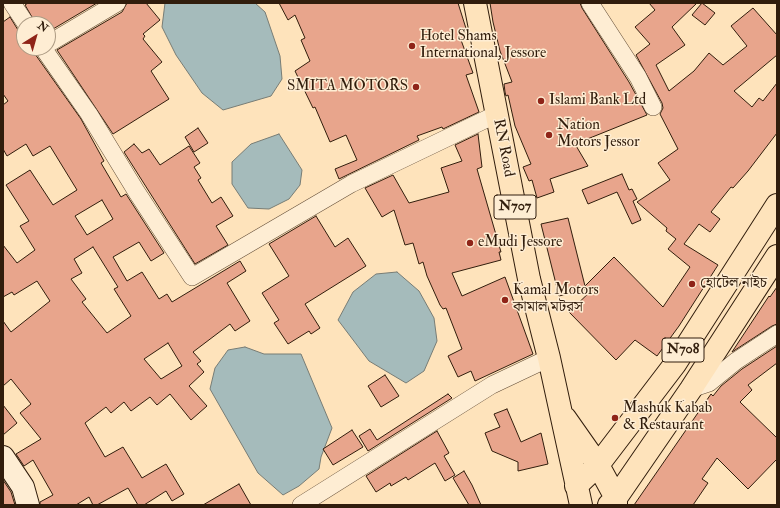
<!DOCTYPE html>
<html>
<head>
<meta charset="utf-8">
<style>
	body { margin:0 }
	#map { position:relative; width:780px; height:508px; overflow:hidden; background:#fee3bb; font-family:"IM FELL Double Pica",serif }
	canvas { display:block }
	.frame { position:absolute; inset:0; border:4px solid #311d0c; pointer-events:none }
	.north { position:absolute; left:16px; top:16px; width:40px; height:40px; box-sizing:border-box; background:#feedd3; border:1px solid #ac9a83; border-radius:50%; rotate:37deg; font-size:11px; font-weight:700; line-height:16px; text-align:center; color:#311d0c }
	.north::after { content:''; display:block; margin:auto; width:14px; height:18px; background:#8f2418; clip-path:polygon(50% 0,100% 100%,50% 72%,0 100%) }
</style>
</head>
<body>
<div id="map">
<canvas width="780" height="508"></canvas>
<div class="frame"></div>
<div class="north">N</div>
</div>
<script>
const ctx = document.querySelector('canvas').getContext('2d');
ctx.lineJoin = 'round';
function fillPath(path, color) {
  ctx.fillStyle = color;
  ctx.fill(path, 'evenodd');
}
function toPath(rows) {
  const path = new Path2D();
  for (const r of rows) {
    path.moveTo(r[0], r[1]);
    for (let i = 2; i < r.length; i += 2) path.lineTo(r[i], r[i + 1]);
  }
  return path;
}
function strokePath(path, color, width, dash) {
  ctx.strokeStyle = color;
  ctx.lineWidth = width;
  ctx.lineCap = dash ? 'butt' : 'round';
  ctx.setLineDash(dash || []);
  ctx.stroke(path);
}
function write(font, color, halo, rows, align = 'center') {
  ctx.font = font + ' "IM FELL Double Pica","Noto Serif Bengali",serif';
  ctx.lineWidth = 3;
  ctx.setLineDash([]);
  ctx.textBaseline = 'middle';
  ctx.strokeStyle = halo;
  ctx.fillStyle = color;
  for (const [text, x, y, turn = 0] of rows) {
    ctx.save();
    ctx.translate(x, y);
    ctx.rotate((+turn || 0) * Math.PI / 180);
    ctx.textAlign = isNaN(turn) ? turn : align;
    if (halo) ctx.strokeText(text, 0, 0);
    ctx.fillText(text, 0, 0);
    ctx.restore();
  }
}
const water = toPath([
	[165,3,255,3,265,12,280,56,282,79,271,96,223,110,202,93,176,55,162,27,165,3],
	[279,134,302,170,300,185,289,199,269,209,248,208,232,184,232,162,251,144,279,134],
	[397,272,419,291,434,318,437,341,424,371,406,383,369,361,338,320,353,292,376,274,397,272],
	[245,347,264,354,301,354,332,428,321,457,319,469,299,486,283,495,258,473,210,389,215,368,228,350,245,347]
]);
fillPath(water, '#a5bbbb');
strokePath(water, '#777c75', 1);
const building = toPath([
	[28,3,97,3,48,32,48,24,36,24,25,5,28,3],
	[127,3,146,3,160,20,143,34,145,36,143,39,162,62,151,71,169,99,113,134,57,50,122,12,127,3],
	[279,3,458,3,469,38,461,40,473,73,466,75,479,112,443,129,442,127,417,136,419,140,339,179,335,169,357,160,346,135,330,142,315,107,313,108,295,71,310,61,301,40,305,38,295,15,288,20,279,3],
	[490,3,580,3,582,8,629,82,647,115,575,144,588,166,550,179,554,192,537,198,532,180,529,181,523,167,531,164,515,126,508,95,506,96,505,92,504,84,512,82,500,51,493,22,490,3],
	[649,3,697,3,672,27,685,45,656,65,669,91,694,71,709,53,723,65,747,46,731,26,753,8,777,35,777,55,734,91,752,107,759,98,763,101,777,83,777,133,748,171,733,188,731,187,711,212,720,219,710,232,699,224,684,244,718,265,679,326,657,356,635,340,616,360,569,312,595,287,559,296,541,224,568,218,585,286,614,257,663,307,690,267,668,249,676,239,666,231,667,228,637,202,670,180,658,163,678,149,660,114,663,108,662,103,636,55,650,44,635,27,655,10,649,3],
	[702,3,715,13,705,25,692,15,702,3],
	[10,17,18,30,24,34,24,48,33,48,35,54,81,119,104,161,101,163,121,197,126,194,164,253,151,261,139,242,113,257,127,281,142,272,159,299,167,294,172,302,240,261,246,271,227,283,250,321,235,331,230,324,193,352,201,361,197,364,204,372,189,386,207,406,191,420,170,394,157,405,150,397,131,411,124,402,111,413,106,407,85,423,105,457,123,447,142,478,166,464,184,494,172,501,166,491,144,505,138,505,128,488,97,505,93,505,89,497,76,505,40,505,40,502,53,495,33,460,24,466,16,454,41,439,20,413,31,404,11,379,3,386,3,321,11,332,50,301,37,281,14,295,12,292,3,297,3,245,17,263,35,250,20,226,29,221,6,185,30,170,53,205,77,190,50,146,33,156,26,144,7,156,3,149,3,105,8,101,3,94,3,22,10,17],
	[102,200,113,219,87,235,75,216,102,200],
	[93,247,118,287,114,289,131,316,107,333,82,302,86,299,71,279,82,273,74,259,93,247],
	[168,343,182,366,161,379,144,359,168,343],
	[198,128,208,143,194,152,185,137,198,128],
	[478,134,482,167,477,169,501,252,499,252,501,260,452,273,462,296,505,277,533,354,475,381,471,371,458,377,448,356,462,349,446,308,443,309,440,305,427,276,423,262,419,264,413,243,405,245,394,210,382,217,365,188,393,175,409,203,449,192,441,168,462,161,455,145,478,134],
	[134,144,142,153,149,149,160,165,189,146,200,163,194,167,201,178,198,180,212,203,221,197,233,216,216,226,228,245,195,264,124,152,134,144],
	[622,174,629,190,632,189,637,199,633,201,641,220,632,224,617,192,588,204,582,190,622,174],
	[316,216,335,247,348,238,366,266,305,304,320,328,311,334,309,331,288,344,274,323,279,320,262,293,289,276,269,244,316,216],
	[777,287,777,324,772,326,732,352,769,296,770,297,777,287],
	[777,346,777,363,748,385,752,390,740,402,777,438,777,459,748,489,717,458,702,479,708,483,693,505,634,505,711,394,713,396,721,386,742,369,777,346],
	[385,375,399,396,381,407,368,386,385,375],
	[448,394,452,398,368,451,359,436,370,429,377,440,448,394],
	[3,405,17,423,3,435,3,405],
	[507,409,521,442,541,433,548,464,518,471,518,462,492,451,485,433,500,427,494,414,507,409],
	[352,430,363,447,333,465,323,449,352,430],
	[437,431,449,453,444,456,455,475,445,481,435,463,408,480,406,477,391,486,390,483,376,492,366,476,437,431],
	[464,471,472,485,481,505,469,505,453,478,464,471],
	[3,480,11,492,15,505,3,505,3,480],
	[239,484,251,505,203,505,239,484]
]);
fillPath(building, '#e8a58c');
strokePath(building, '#311d0c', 1);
const street = toPath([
	[12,3,26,24],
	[590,3,638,77,653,107],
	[48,44,117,3],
	[43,48,89,114,136,191,192,277,351,184,497,114],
	[691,389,709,383,736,361,777,334],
	[301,505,492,385,549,358]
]);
const secondary = toPath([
	[3,457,23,487,28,505]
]);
const highway = toPath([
	[475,3,529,279,549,358,581,505],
	[565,418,598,465,616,498,616,505],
	[576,486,598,465,675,364,777,205],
	[609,505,616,498,691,389,777,256]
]);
strokePath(street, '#644e38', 18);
strokePath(secondary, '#311d0c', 24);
strokePath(highway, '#311d0c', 24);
strokePath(street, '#feedd3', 17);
strokePath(secondary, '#feedd3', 22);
strokePath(highway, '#fee3bb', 22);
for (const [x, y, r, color] of [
	[412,46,4,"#8f2418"],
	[416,87,4,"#8f2418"],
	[541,101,4,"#8f2418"],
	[549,135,4,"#8f2418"],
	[470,243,4,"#8f2418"],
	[692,284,4,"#8f2418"],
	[505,300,4,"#8f2418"],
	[615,418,4,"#8f2418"]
]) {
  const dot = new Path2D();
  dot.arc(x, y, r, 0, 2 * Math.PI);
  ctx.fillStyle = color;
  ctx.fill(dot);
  strokePath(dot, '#feedd3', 1.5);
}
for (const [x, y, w] of [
	[515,207,42],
	[683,350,42]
]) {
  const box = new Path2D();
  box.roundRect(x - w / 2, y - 12, w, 24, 3);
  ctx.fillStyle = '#feedd3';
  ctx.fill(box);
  strokePath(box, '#311d0c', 1);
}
write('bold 14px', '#311d0c', null, [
	["N707",515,207],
	["N708",683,350]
]);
write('15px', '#311d0c', '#feedd3', [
	["Hotel Shams",420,37],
	["International, Jessore",420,54],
	["SMITA MOTORS",408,87,"right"],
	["Islami Bank Ltd",549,101],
	["Nation",557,126],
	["Motors Jessor",557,143],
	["eMudi Jessore",478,243],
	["হোটেল নাইচ",700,284],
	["Kamal Motors",513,291],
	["কামাল মটরস",513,308],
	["Mashuk Kabab",623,409],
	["& Restaurant",623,426]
], 'left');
write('15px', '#311d0c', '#feedd3', [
	["RN Road",503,148,79]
]);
</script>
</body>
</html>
